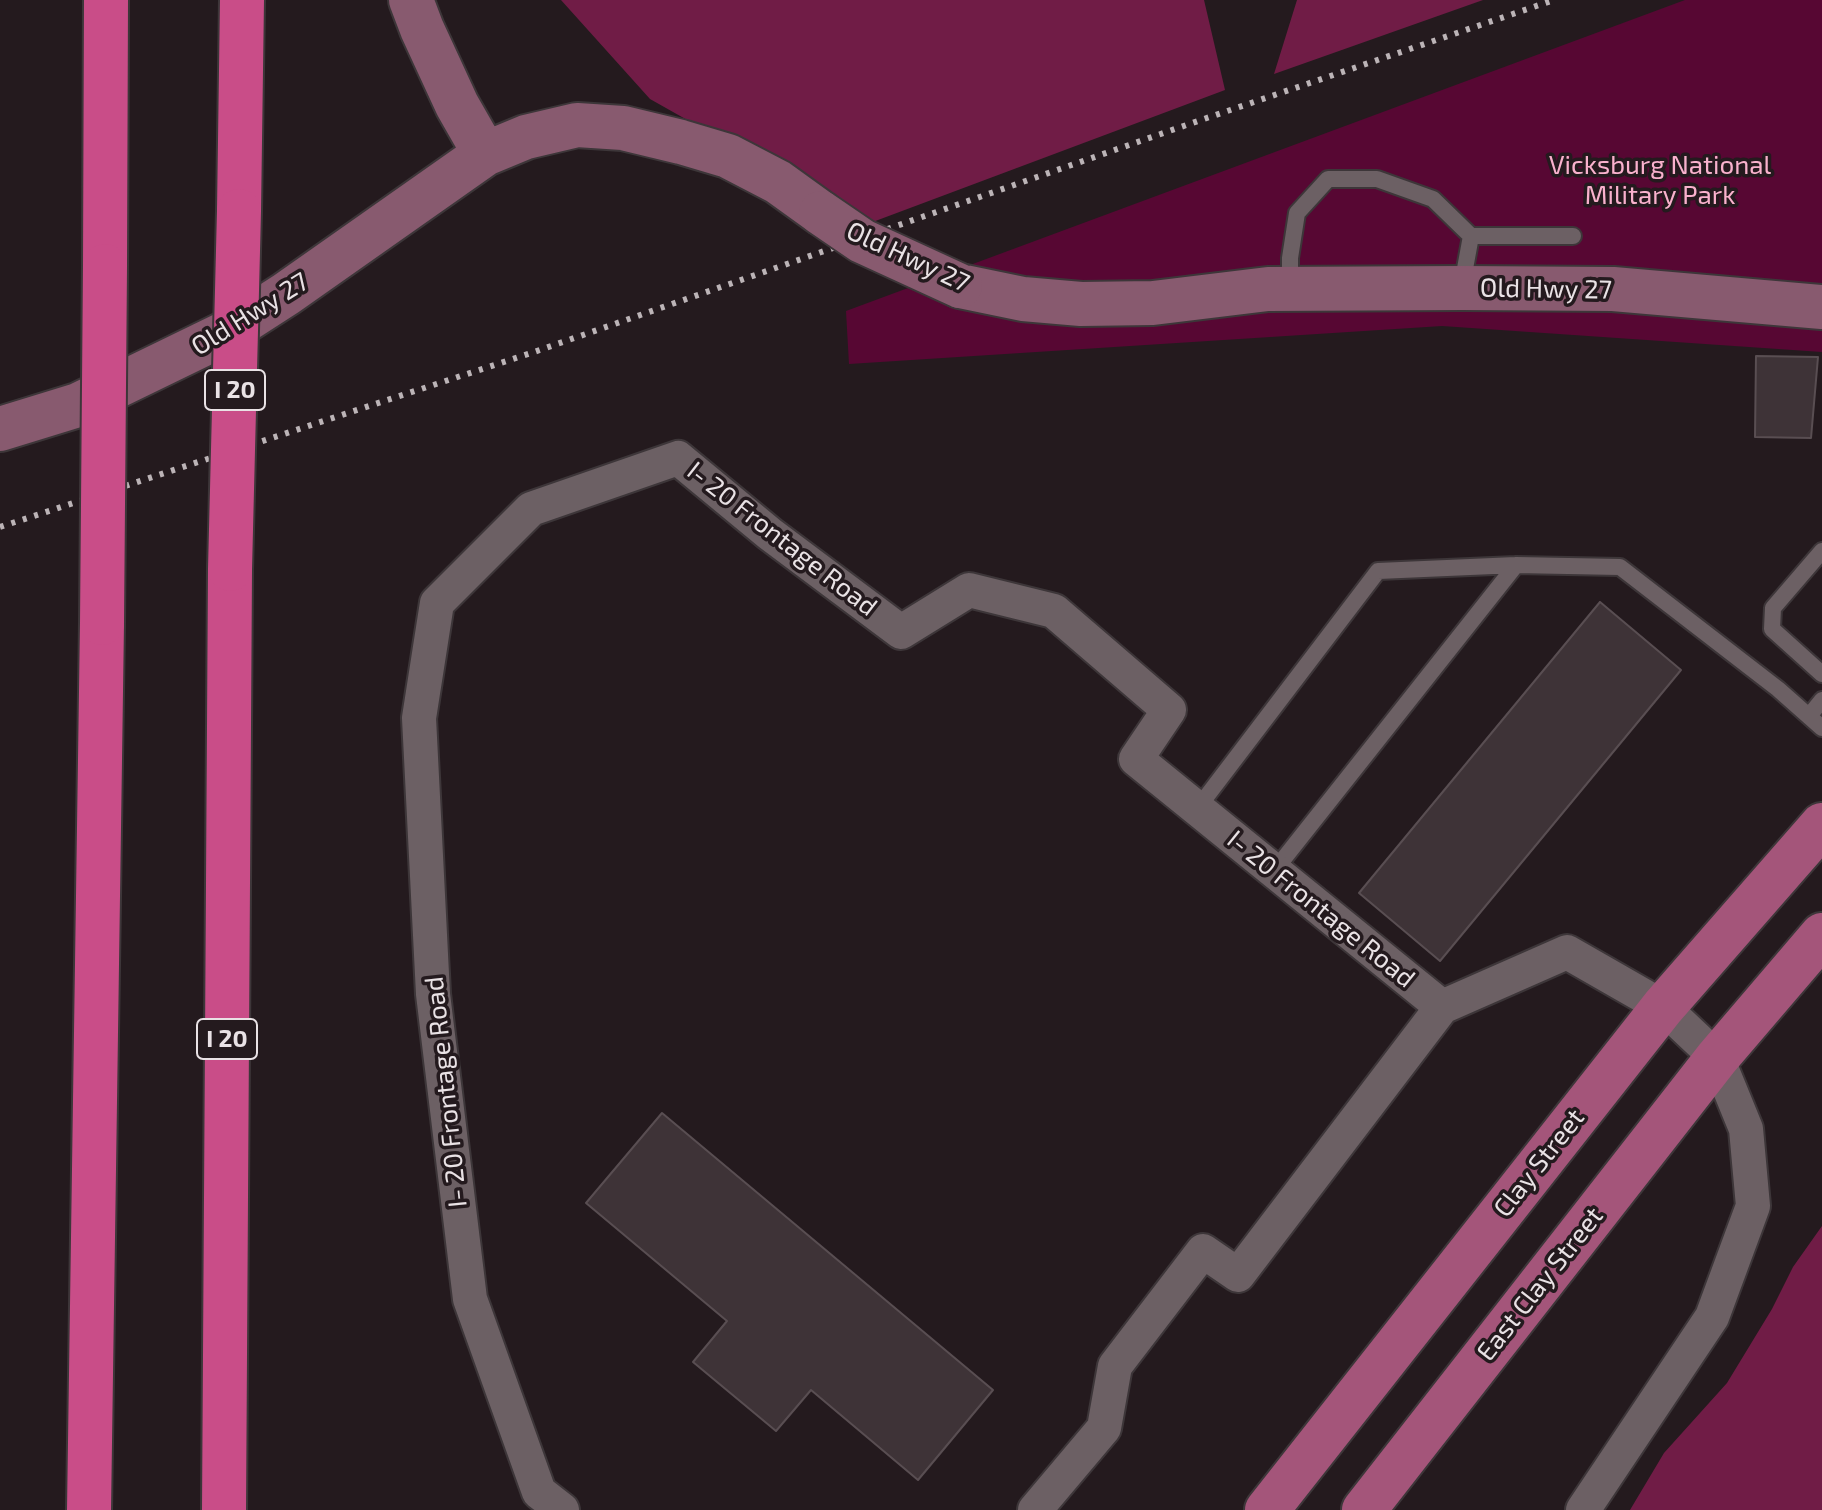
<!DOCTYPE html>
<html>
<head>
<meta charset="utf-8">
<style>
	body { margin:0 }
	canvas { display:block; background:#241a1e }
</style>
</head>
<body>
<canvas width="1822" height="1510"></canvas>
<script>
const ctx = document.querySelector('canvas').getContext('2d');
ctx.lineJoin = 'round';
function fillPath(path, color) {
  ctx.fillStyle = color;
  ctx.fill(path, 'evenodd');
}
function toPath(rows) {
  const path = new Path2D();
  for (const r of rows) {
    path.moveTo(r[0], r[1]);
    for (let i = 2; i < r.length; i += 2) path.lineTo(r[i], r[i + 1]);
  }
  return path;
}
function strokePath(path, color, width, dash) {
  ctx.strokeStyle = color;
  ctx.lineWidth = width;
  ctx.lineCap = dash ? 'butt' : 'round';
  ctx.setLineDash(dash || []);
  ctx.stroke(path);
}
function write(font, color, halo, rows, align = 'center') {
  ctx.font = font + ' "Exo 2",sans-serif';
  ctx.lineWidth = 7;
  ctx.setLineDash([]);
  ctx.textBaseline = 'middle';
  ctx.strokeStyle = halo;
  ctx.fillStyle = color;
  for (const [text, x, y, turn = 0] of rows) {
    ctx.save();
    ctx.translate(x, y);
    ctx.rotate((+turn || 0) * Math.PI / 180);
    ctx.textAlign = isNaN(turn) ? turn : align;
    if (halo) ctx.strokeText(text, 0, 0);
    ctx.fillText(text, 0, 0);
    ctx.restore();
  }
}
fillPath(toPath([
	[1685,0,1822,0,1822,352,1442,326,849,364,846,311]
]), '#570733');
fillPath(toPath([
	[561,0,1204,0,1225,90,870,223,650,99],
	[1297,0,1483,0,1274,74],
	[1822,1226,1822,1510,1630,1510,1664,1453,1727,1383,1772,1309,1793,1267]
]), '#701c46');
const building = toPath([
	[1756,356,1818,357,1811,438,1755,437,1756,356],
	[1600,602,1681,670,1440,961,1359,893,1600,602],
	[662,1113,993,1390,918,1480,811,1390,776,1431,693,1362,727,1321,586,1203,662,1113]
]);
fillPath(building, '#3e3337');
strokePath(building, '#594e52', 2);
const lane = toPath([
	[1462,285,1471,236],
	[1290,286,1290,258,1297,213,1328,179,1377,179,1433,199,1471,236,1573,236],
	[1822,551,1773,608,1772,629,1822,674],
	[1809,716,1822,700],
	[1197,809,1378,571,1516,565,1620,567,1778,689,1822,728],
	[1274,871,1516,565]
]);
const street = toPath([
	[562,1510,539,1492,470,1299,433,994,419,718,437,603,531,509,678,458,770,534,901,632,969,590,1054,611,1169,710,1136,759,1442,1007],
	[1035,1510,1104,1428,1115,1366,1203,1251,1238,1275,1442,1007,1567,952,1663,1007,1717,1058,1746,1129,1753,1206,1712,1317,1583,1510]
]);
const secondary = toPath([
	[411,0,422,29,457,105,485,154],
	[960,286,1023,299,1081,304,1153,303,1268,289,1462,288,1613,289,1822,307],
	[0,429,78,405,224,334,286,294,485,154,526,137,577,125,623,128,681,142,728,156,778,182,821,213]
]);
const primary = toPath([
	[1267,1510,1663,1007,1822,825],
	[1364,1510,1717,1058,1822,935]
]);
const highway = toPath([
	[239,211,242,0],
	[105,266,106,0],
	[89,1510,102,623],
	[224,1510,230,569]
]);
strokePath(lane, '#3d3639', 20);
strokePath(street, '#3d3639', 38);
strokePath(secondary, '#3d3639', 48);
strokePath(primary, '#3d3639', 48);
strokePath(highway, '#3d3639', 48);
strokePath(lane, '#6c6064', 16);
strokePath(street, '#6c6064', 34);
strokePath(secondary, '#885a6f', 44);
strokePath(primary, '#a4557a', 44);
strokePath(highway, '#c94d88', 44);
strokePath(toPath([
	[0,527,534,352,1198,121,1554,0]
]), '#bcb4b7', 6, [4, 8]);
const secondaryBridge = toPath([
	[821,213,862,241,960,286]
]);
const highwayBridge = toPath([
	[230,569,239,211],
	[102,623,105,266]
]);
strokePath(secondaryBridge, '#3d3639', 48, []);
strokePath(highwayBridge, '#3d3639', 48, []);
strokePath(secondaryBridge, '#885a6f', 44);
strokePath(highwayBridge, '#c94d88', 44);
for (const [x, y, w] of [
	[235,390,60],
	[227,1039,60]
]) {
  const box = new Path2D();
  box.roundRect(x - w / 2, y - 20, w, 40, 6);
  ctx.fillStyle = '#241a1e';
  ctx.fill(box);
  strokePath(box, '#e9e2e5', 2);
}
write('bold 24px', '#e9e2e5', null, [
	["I 20",235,390],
	["I 20",227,1039]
]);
write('26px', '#f9b1cd', '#241a1e', [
	["Vicksburg National",1660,165],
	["Military Park",1660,195]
]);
write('26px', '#e9e2e5', '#241a1e', [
	["Old Hwy 27",908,257,25],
	["Old Hwy 27",1546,289,1],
	["Old Hwy 27",250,314,-32],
	["I- 20 Frontage Road",782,539,38],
	["I- 20 Frontage Road",1321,909,39],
	["I- 20 Frontage Road",446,1092,-96],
	["Clay Street",1539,1163,-52],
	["East Clay Street",1540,1284,-52]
]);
</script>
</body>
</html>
